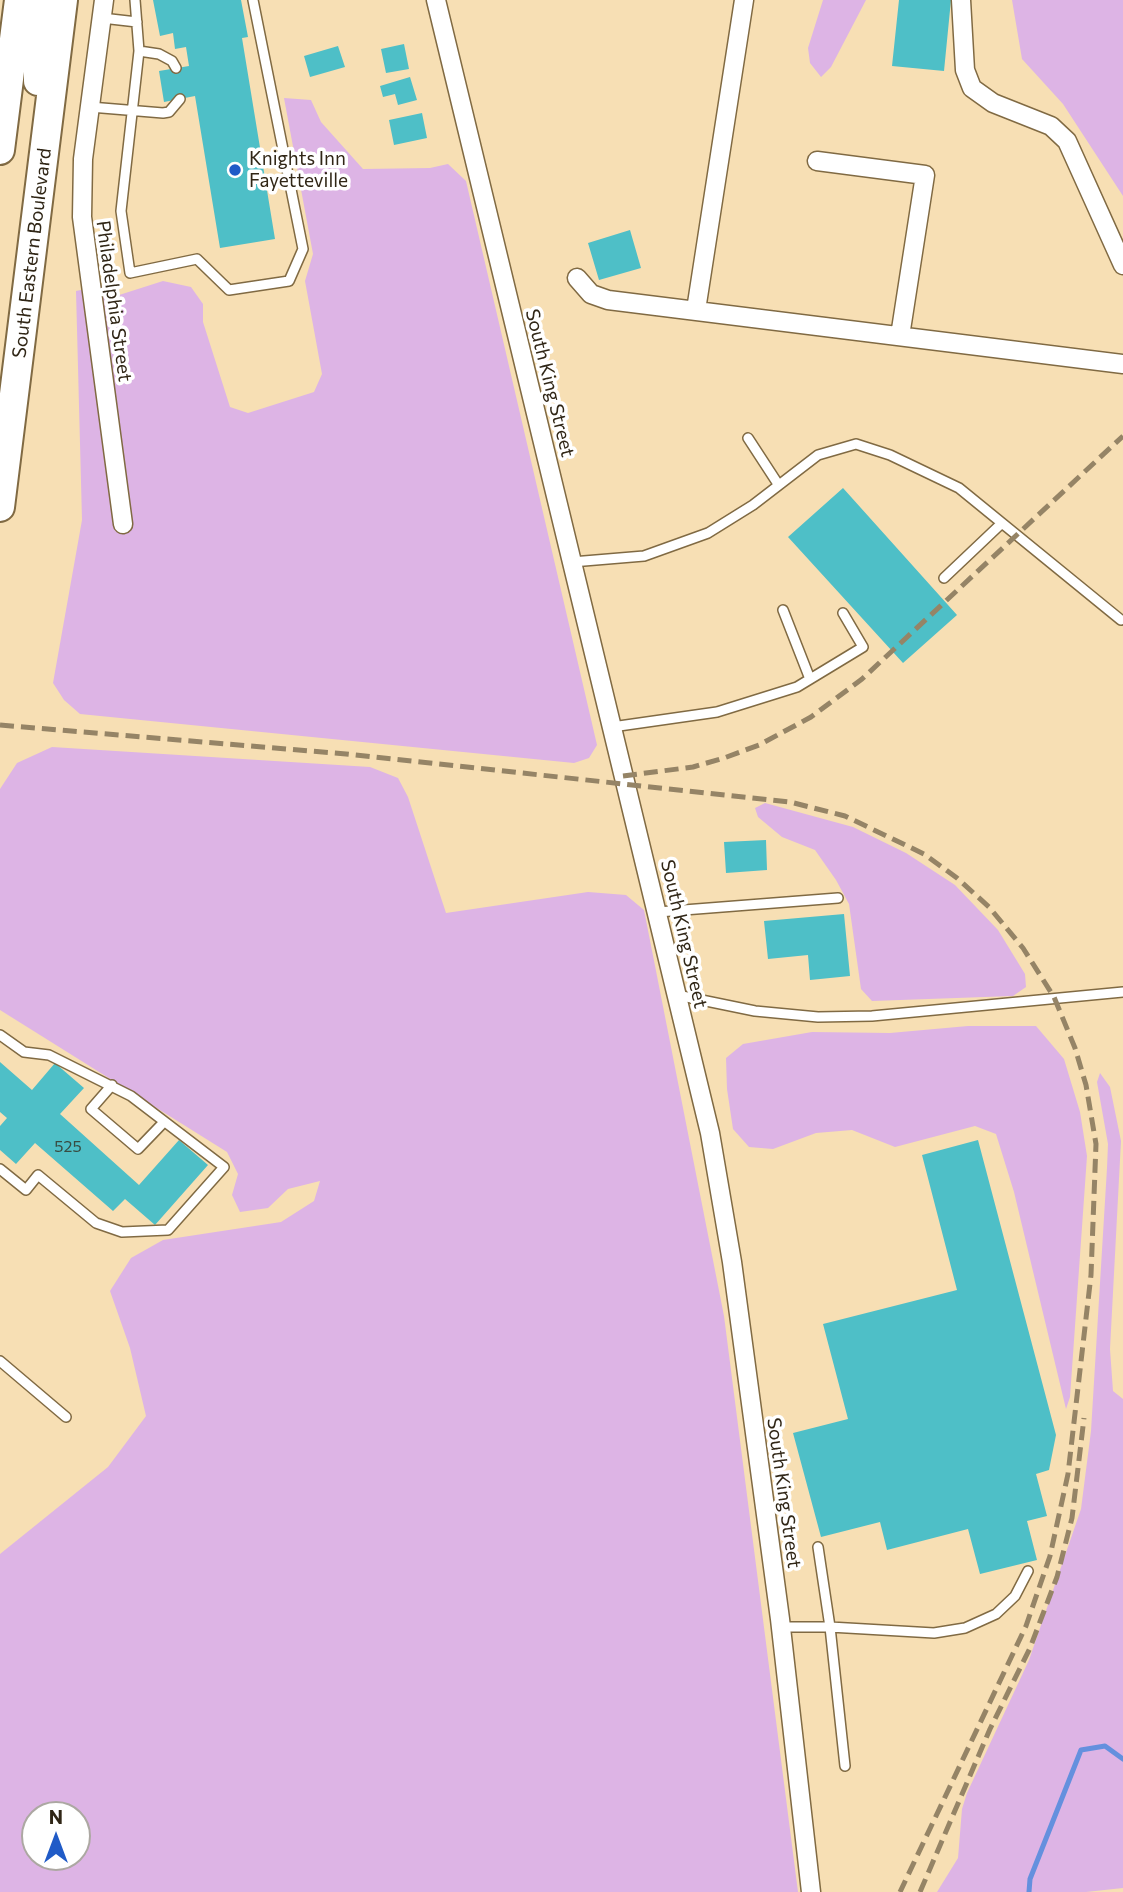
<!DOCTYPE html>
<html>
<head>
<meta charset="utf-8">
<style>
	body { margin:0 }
	#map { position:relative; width:1123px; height:1892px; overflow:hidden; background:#f7dfb4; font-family:Commissioner,sans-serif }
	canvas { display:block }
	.north { position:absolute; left:21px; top:1801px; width:70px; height:70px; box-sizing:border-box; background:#fff; border:2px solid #aca8a2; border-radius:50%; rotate:0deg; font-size:19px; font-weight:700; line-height:28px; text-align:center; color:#302616 }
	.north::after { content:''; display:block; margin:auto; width:24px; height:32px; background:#205bc7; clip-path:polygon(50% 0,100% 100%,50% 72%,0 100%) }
</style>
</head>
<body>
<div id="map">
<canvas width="1123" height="1892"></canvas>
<div class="north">N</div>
</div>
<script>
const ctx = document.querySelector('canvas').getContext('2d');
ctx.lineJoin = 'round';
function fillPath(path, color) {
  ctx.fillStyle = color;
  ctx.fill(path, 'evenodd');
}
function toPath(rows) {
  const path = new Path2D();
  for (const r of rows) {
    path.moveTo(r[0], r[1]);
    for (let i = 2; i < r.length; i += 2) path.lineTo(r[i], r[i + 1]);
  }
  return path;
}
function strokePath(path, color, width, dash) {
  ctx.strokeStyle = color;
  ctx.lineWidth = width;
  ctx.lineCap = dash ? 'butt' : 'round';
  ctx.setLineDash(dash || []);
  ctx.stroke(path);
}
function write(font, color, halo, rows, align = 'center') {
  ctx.font = font + ' Commissioner,sans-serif';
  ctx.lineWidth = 7;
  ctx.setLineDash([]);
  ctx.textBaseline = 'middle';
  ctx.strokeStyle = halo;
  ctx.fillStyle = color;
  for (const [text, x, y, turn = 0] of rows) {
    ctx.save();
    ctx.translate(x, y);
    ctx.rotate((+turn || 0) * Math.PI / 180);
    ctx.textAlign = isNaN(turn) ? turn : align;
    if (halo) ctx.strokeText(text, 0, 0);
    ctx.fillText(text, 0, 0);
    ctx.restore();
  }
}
fillPath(toPath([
	[823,0,866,0,831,67,821,77,810,63,808,48],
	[1012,0,1123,0,1123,196,1063,104,1022,59],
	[284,98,311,100,321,122,363,169,430,168,448,164,466,181,597,745,589,758,574,763,80,714,64,700,53,683,82,520,76,291,109,284,116,296,163,281,191,287,203,304,203,322,230,407,248,413,314,392,322,374,305,281,313,254],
	[52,747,370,767,398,778,408,797,446,913,588,892,626,895,644,910,724,1316,798,1892,0,1892,0,1554,108,1467,146,1416,130,1348,110,1291,131,1258,163,1240,281,1222,314,1201,320,1181,288,1189,268,1208,240,1212,232,1195,238,1174,227,1152,0,1010,0,789,17,763],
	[35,1815,77,1815,77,1857,35,1857],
	[765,803,853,827,906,853,955,885,998,930,1025,974,1026,987,1013,996,872,1001,861,989,849,904,836,880,815,850,782,837,758,817,755,808],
	[968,1026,1036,1026,1064,1059,1080,1112,1087,1156,1070,1397,1066,1409,1014,1192,996,1134,975,1126,895,1147,852,1130,816,1133,773,1149,749,1147,733,1129,727,1089,726,1058,743,1044,812,1032,890,1033],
	[1100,1073,1110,1087,1121,1141,1110,1349,1113,1391,1123,1399,1123,1888,1086,1892,937,1892,958,1858,962,1809,967,1793,1029,1660,1081,1509,1091,1431,1107,1168,1108,1144,1097,1082]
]), '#ddb4e5');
strokePath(toPath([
	[1029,1892,1030,1879,1081,1750,1105,1746,1123,1759]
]), '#6490de', 5);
fillPath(toPath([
	[153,0,241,0,248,37,242,38,275,239,220,248,195,96,164,102,159,71,189,66,186,47,175,49,173,33,160,36],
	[899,0,951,0,944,71,892,66],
	[404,44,409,69,386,73,381,49],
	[338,46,345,67,310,77,304,56],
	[410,77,417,100,398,105,395,94,383,97,380,86],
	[422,113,427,138,394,145,389,120],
	[630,230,641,268,599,280,588,243],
	[843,488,957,615,903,663,788,537],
	[766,840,767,870,726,873,724,842],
	[844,914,850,976,810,980,808,955,768,959,764,921],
	[0,1062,32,1090,55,1063,84,1088,60,1114,139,1185,179,1140,208,1165,155,1225,125,1199,113,1211,35,1143,16,1164,0,1150,0,1126,7,1118,0,1112],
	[978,1140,1056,1435,1049,1470,1036,1474,1047,1516,1027,1521,1037,1560,980,1574,968,1529,887,1550,880,1522,821,1537,793,1433,848,1419,823,1324,957,1290,922,1155]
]), '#4ebfc7');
const service = toPath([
	[135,0,139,51,121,211,130,273,197,259,229,290,289,281,303,249,253,0],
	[102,18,137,22],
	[139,51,159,54,172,61,176,68],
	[90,107,163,113,169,112,180,99],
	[748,438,778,484],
	[572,562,644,556,708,533,753,505,818,455,856,444,890,455,959,488,1121,620],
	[944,578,1002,523],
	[783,610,810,679],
	[612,727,717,712,797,687,863,647,843,613],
	[658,912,838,898],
	[677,995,755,1011,818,1017,872,1016,1123,992],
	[0,1035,24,1052,49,1055,131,1096,224,1167,168,1230,122,1232,96,1223,38,1175,26,1190,0,1169],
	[112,1085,91,1109,138,1149,164,1122],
	[0,1361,66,1417],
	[781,1627,830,1627,818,1547],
	[845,1766,830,1627,934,1633,965,1628,996,1614,1015,1596,1028,1571]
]);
const minor = toPath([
	[104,0,83,159,82,217,123,524],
	[436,0,710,1133,732,1262,780,1619,811,1892],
	[961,0,965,70,972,88,993,103,1051,126,1067,141,1123,265],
	[817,161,925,175,900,336],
	[577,278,591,294,608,300,1123,364],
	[696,310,744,0]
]);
const trunk = toPath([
	[38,81,38,33,43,0],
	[0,150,19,0],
	[0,507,63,0]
]);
strokePath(service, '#806a43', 12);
strokePath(minor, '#806a43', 21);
strokePath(trunk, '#806a43', 32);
strokePath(service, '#fff', 9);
strokePath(minor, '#fff', 18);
strokePath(trunk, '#fff', 28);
strokePath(toPath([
	[0,725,346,754,790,802,845,816,924,854,957,878,989,907,1023,948,1054,997,1075,1048,1086,1085,1096,1144,1091,1275,1068,1474,1050,1556,1026,1626,900,1892],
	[623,776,693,767,724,758,759,745,811,717,862,679,1123,436],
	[920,1892,990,1729,1030,1648,1057,1577,1072,1518,1084,1418]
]), '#958466', 5, [14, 7]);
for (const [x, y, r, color] of [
	[235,170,7,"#205bc7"]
]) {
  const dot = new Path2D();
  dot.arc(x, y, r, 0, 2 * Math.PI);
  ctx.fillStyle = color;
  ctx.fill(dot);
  strokePath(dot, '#fff', 2.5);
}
write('16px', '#384c42', null, [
	["525",68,1147]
]);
write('19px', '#302616', '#fff', [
	["Knights Inn",249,159],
	["Fayetteville",249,181]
], 'left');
write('19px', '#302616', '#fff', [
	["South Eastern Boulevard",32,253,-83],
	["Philadelphia Street",114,301,82],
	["South King Street",550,383,76],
	["South King Street",684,934,77],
	["South King Street",784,1493,82]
]);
</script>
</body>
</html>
